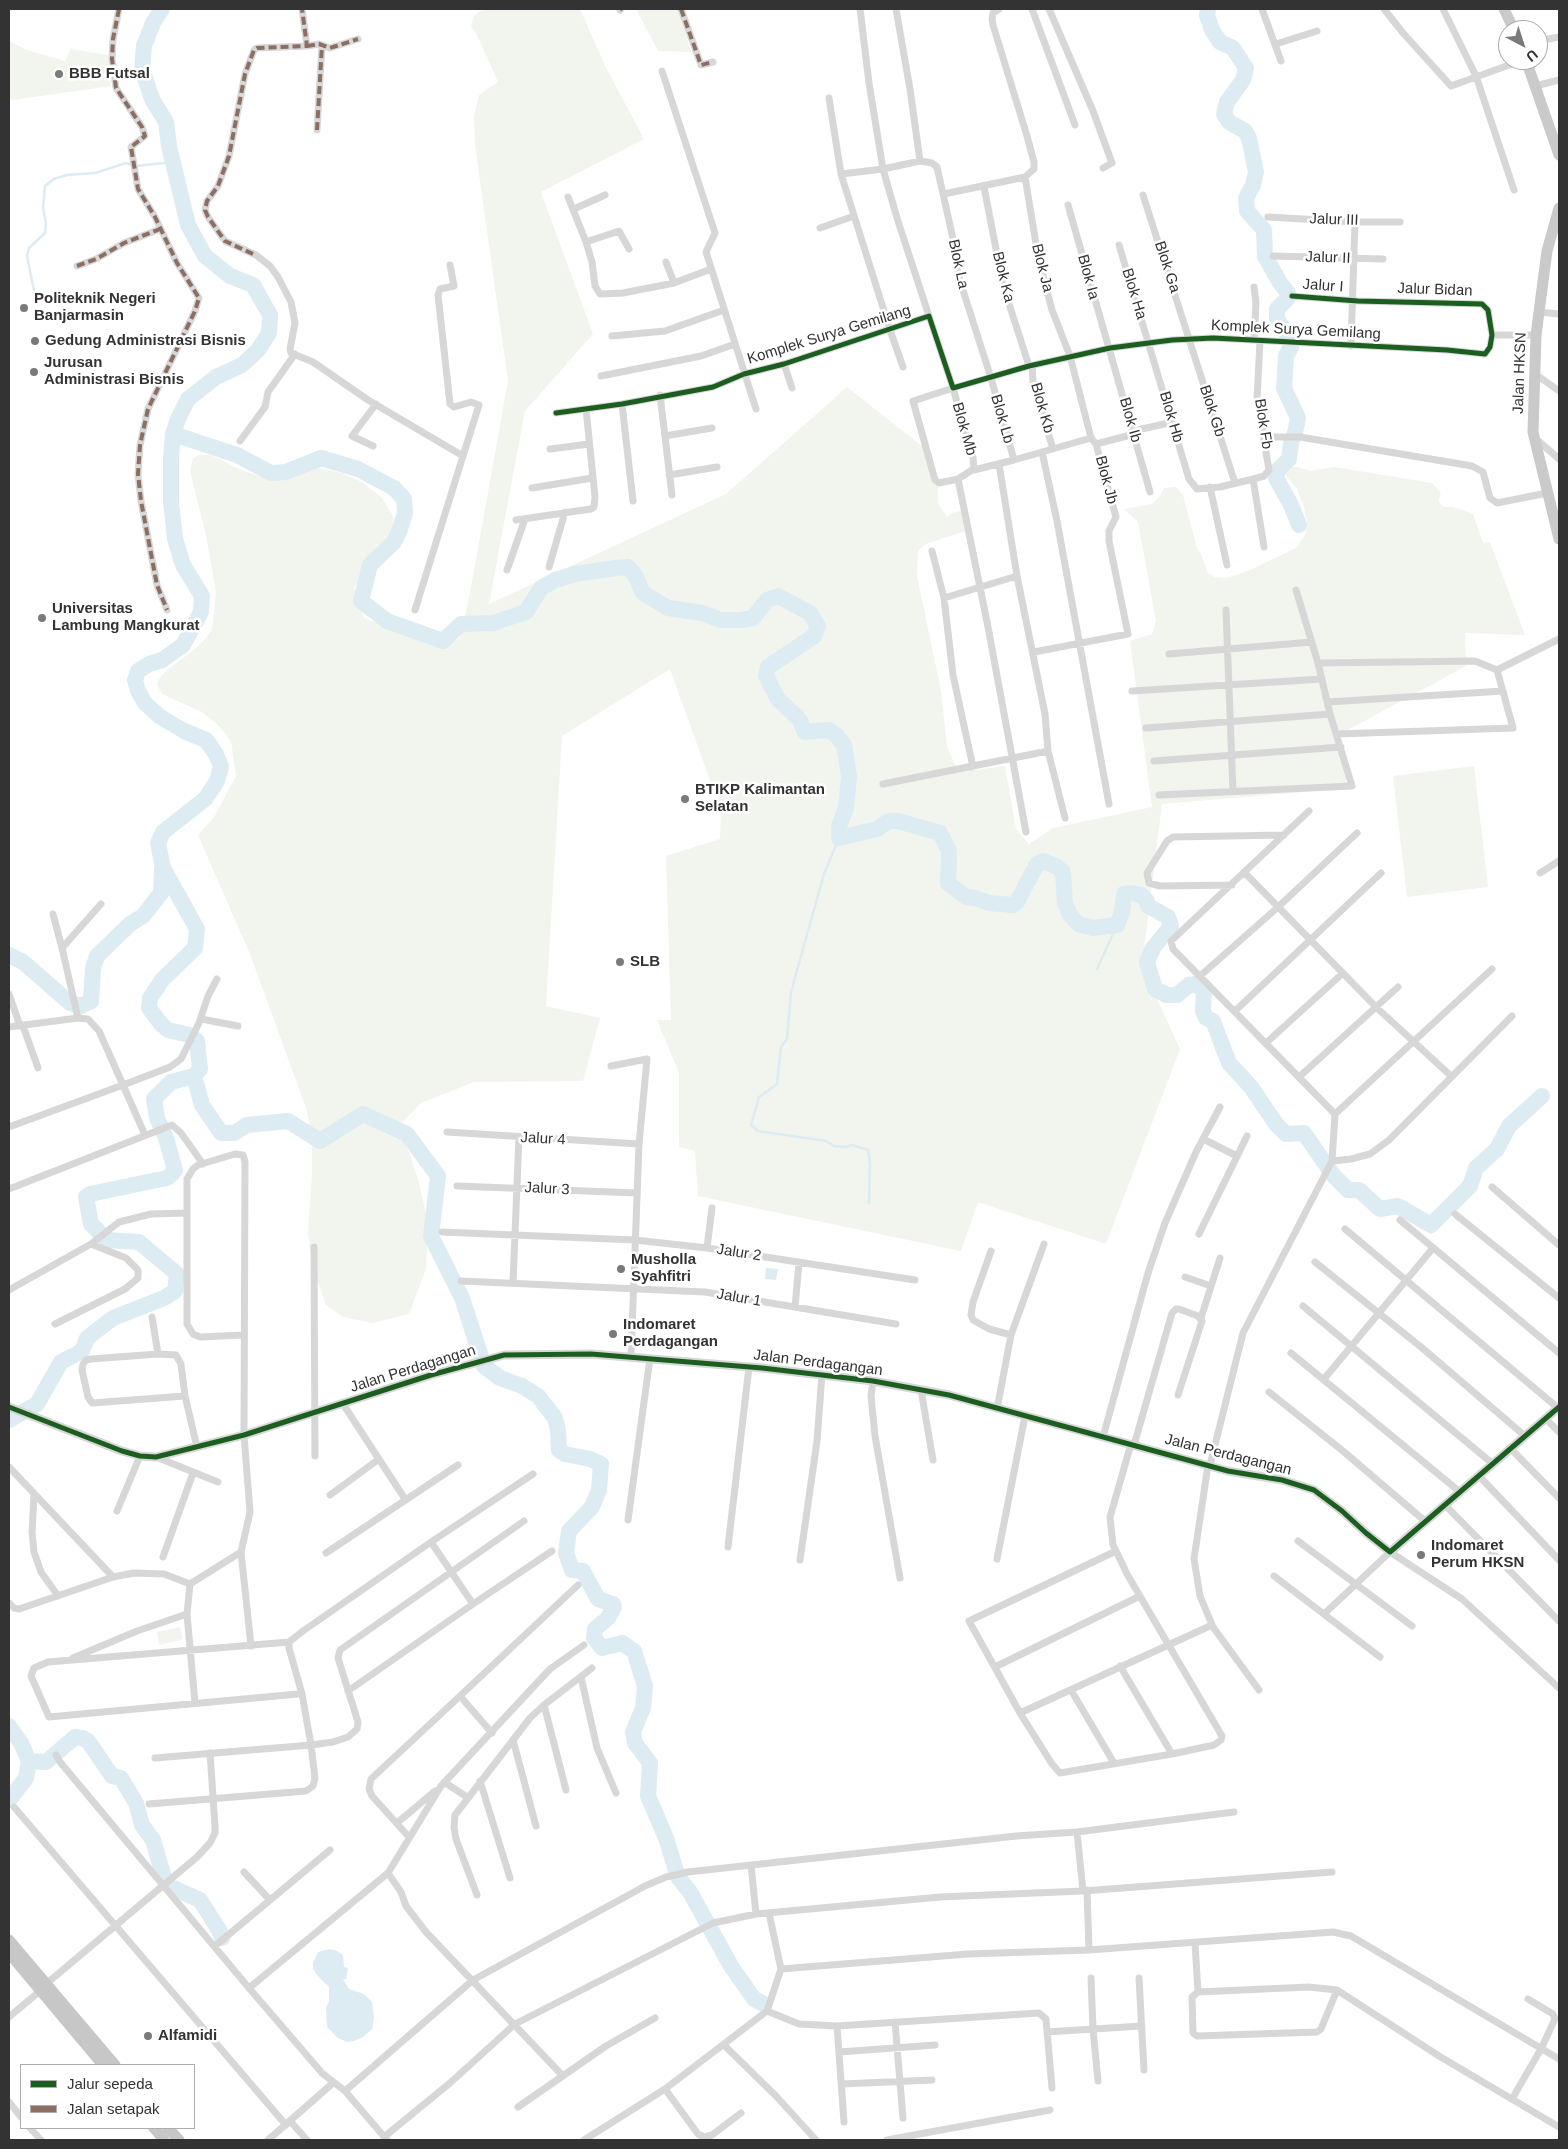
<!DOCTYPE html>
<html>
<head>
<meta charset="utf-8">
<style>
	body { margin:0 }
	#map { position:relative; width:1568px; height:2149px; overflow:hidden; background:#fff; font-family:Helvetica,sans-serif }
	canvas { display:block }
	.frame { position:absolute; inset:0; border:10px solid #333; pointer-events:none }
	.legend { position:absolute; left:20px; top:2064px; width:175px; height:65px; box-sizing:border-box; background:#fff; border:1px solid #adadad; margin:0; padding:6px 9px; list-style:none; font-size:15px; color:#333 }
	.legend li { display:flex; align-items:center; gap:10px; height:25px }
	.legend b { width:25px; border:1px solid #adadad }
	.north { position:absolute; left:1498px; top:20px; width:50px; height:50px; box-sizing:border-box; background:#fff; border:1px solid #adadad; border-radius:50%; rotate:140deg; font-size:14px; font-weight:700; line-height:20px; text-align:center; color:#333 }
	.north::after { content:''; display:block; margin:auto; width:18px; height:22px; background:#7a7a7a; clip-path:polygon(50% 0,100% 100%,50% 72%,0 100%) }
</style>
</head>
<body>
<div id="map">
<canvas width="1568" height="2149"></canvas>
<div class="frame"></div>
<ul class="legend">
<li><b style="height:6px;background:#1b5e20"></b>Jalur sepeda</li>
<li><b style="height:6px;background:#8d6e63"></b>Jalan setapak</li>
</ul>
<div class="north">U</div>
</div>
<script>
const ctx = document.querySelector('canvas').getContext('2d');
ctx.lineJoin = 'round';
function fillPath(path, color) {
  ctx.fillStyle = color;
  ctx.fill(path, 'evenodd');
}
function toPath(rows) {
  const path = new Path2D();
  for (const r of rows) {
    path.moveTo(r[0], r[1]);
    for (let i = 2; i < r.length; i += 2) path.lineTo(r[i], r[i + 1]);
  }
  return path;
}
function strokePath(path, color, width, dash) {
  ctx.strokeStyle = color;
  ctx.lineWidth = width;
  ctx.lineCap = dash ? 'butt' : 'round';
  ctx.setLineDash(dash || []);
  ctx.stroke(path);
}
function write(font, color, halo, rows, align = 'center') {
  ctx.font = font + ' Helvetica,sans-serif';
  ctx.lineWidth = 5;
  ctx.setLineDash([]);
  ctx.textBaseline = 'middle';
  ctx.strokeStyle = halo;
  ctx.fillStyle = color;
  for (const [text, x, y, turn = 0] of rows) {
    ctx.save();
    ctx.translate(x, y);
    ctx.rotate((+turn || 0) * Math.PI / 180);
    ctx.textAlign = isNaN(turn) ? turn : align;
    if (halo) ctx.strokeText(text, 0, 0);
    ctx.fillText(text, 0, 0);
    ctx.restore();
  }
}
fillPath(toPath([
	[494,9,580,9,606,68,644,139,541,192,593,334,525,411,489,604,726,494,847,387,932,454,938,484,938,503,947,517,952,513,964,510,966,531,926,544,918,550,917,576,941,691,947,747,957,769,975,770,1005,766,1016,829,1029,844,1053,828,1152,807,1130,641,1152,634,1156,621,1138,522,1124,509,1152,504,1160,496,1164,488,1176,487,1183,495,1197,548,1200,552,1208,573,1215,577,1226,578,1248,571,1296,548,1306,534,1307,521,1304,507,1297,489,1283,472,1286,467,1298,467,1310,471,1334,467,1432,483,1441,493,1438,501,1444,507,1453,507,1473,514,1482,540,1484,543,1490,542,1525,635,1465,633,1466,666,1335,737,1348,788,1162,804,1142,966,1180,1049,1106,1244,978,1202,961,1251,698,1196,695,1151,679,1147,679,1073,657,1020,671,1020,666,856,720,839,721,811,670,669,562,736,546,1006,600,1018,583,1081,474,1082,421,1103,400,1125,419,1182,428,1223,426,1269,409,1314,372,1323,343,1317,326,1305,313,1269,308,1233,312,1174,312,1135,306,1108,250,954,198,835,214,817,236,776,231,741,218,725,202,712,162,694,157,685,158,680,166,671,200,645,212,630,216,592,206,535,190,471,193,459,198,455,211,455,239,469,271,480,299,475,314,467,342,473,362,482,382,498,394,518,391,536,354,588,364,618,441,648,460,638,470,593,508,381,475,145,474,116,479,95,498,82,478,37,471,26,474,16,480,11],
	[636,9,678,9,691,52,658,51],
	[9,41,27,50,65,61,71,49,108,55,111,86,12,100,9,98],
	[1474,766,1488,887,1407,897,1393,776],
	[180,1627,183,1639,159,1645,157,1632]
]), '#f1f5ed');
fillPath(toPath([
	[766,1268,778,1269,776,1280,765,1279],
	[329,1949,337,1951,343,1955,344,1967,348,1968,346,1979,343,1979,349,1989,364,1994,372,2002,374,2018,372,2029,363,2037,354,2041,347,2042,338,2038,327,2027,326,2008,329,2001,329,1987,317,1975,313,1969,313,1963,318,1952]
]), '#ddebf3');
strokePath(toPath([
	[36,300,27,256,29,248,45,233,46,224,43,208,45,186,54,179,67,175,95,173,126,163,136,166,173,162],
	[839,838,824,874,791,992,787,1039,781,1047,777,1084,759,1097,751,1125,758,1131,826,1141,834,1146,846,1147,852,1145,868,1150,870,1164,869,1203],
	[1097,969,1117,925]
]), '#ddebf3', 2.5);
strokePath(toPath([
	[162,9,153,23,144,46,142,69,152,99,166,122,169,146,188,225,205,256,230,276,253,285,270,315,269,333,258,350,242,365,216,377,188,399,178,419,173,434,171,458,171,502,175,539,183,565,202,596,201,612,183,645,162,660,149,664,138,671,135,680,138,691,145,703,159,716,184,731,206,740,216,754,221,767,217,781,205,799,163,832,158,843,163,868,197,929,195,948,162,980,150,998,149,1008,161,1024,168,1030,189,1035,197,1041,200,1069,194,1076],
	[1208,9,1207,15,1212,30,1220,42,1233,48,1246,68,1243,80,1227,102,1224,114,1229,122,1245,131,1249,138,1256,172,1253,185,1246,198,1247,211,1264,230,1265,256,1280,283,1288,293,1288,298,1277,309,1277,319,1289,337,1291,347,1286,356,1284,388,1298,418,1295,433,1291,443,1289,459,1278,470,1276,478,1290,503,1299,525],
	[173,434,237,455,271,473,286,472,321,458,358,469,394,488,404,499,405,513,399,532,394,542,370,565,361,601,387,621,443,641,461,624,493,623,526,612,541,588,555,580,575,574,616,568,628,567,635,575,643,593,668,608,702,613,721,620,741,620,753,618,767,600,778,596,810,613,818,626,814,636,768,667,766,676,778,699,799,719,805,732,829,730,837,736,844,745,849,776,846,808,839,826,839,838,877,829,889,821,898,821,940,833,949,851,948,883,966,897,975,898,989,903,1013,905,1017,902,1037,864,1043,861,1056,866,1063,872,1065,903,1070,915,1078,924,1093,928,1117,925,1122,912,1124,894,1133,893,1141,895,1147,901,1148,906,1168,917,1171,926,1153,948,1147,962,1155,989,1167,995,1177,995,1189,985,1196,984,1204,991,1203,1011,1206,1018,1213,1021,1229,1063,1251,1087,1276,1124,1286,1134,1304,1133,1333,1175,1348,1190,1359,1190,1380,1209,1398,1206,1431,1225,1470,1186,1476,1168,1497,1149,1509,1126,1542,1096],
	[9,955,23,962,70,1003,81,1006,91,1001,93,968,97,956,130,924,143,916,161,893,162,870],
	[194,1076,202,1105,221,1133,234,1133,247,1125,288,1121,320,1141,363,1114,407,1134,438,1176,431,1236,462,1298,484,1366,500,1378,522,1386,538,1396,555,1418,558,1430,559,1450,565,1454,590,1459,601,1464,599,1490,592,1507,569,1531,566,1553,572,1570,583,1571,598,1599,613,1604,614,1607,608,1618,595,1629,594,1638,602,1648,622,1643,634,1651,645,1686,643,1708,633,1732,635,1743,650,1763,648,1796,666,1838,678,1877,690,1892,731,1966,754,1999,762,2003],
	[9,1420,37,1404,61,1362,82,1351,87,1338,113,1318,164,1298,175,1291,177,1274,139,1242,107,1240,91,1224,86,1197,90,1194,167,1178,172,1174,175,1170,166,1138,157,1118,154,1099,171,1082,194,1076],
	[9,1726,21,1743,29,1761,26,1778,9,1800],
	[29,1761,46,1762,75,1737,82,1738,88,1741,112,1776,121,1778,136,1803,142,1825,153,1840,165,1881],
	[171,1887,200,1900,219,1930,222,1938]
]), '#ddebf3', 16);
strokePath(toPath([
	[119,9,113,39,112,59,116,88,142,127,145,136,131,147,138,189,155,217,177,263,199,298,195,311,148,409,140,445,138,474,141,501,157,585,167,610],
	[302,9,307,46,257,48,254,50,245,74,229,156,218,186,207,201,205,210,208,217,225,241,256,255,270,266,278,277,291,302,295,323,290,349,291,353,313,362,368,400,463,456,415,610],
	[681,9,701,65,713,62],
	[860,9,869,83,883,169,897,218,929,316],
	[896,9,910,89,920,161],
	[1032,9,1075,125],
	[1049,9,1093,111,1112,163,1103,168],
	[1262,9,1281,61],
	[1384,9,1403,33,1451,86,1523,60],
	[1443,9,1476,76,1514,190],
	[620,10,621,9],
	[1538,41,1559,37],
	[1276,44,1317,31],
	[307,46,319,44,330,48,358,39],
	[662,71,715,233,706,252,756,409],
	[1535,86,1559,80],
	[829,98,841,174,883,169,920,161,932,163,937,167,958,261,957,268,961,284,991,378,1014,460],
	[317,130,322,45],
	[841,174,890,330,903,367],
	[1025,177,1038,256,1052,310,1070,356,1091,438,1096,444,1116,517,1109,531,1109,541,1128,634,1034,652],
	[984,187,1003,285,1029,366],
	[944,194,1025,177,1034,169,1034,162,1027,136,993,25,992,19,993,13,999,9],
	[1143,195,1235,483],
	[568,197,586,242,592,262,595,286,600,294,623,293,674,283,711,269],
	[1068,205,1150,492],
	[574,209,605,195],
	[1268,217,1355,222,1400,222],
	[820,228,854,216],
	[586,242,619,231,629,249],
	[1119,245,1189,479,1197,489,1220,487,1253,479,1264,476,1269,470,1257,399,1260,341],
	[1273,256,1383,259],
	[666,262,674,283],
	[450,265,454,286,440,289,438,295,450,404,454,407,471,402,479,405,463,456],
	[77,266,96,259,124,243,160,229],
	[1538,312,1559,314],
	[1492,335,1536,335],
	[612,336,665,331,724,310],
	[1254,340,1256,303,1254,287],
	[1351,346,1355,222],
	[784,364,792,388],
	[1032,366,1033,382,1053,449],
	[1534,373,1559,391],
	[601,376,701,356,735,344],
	[660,395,672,495],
	[622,404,633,501],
	[556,413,622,404,713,387,744,374,784,364,929,316,953,388,1029,366,1110,348,1172,340,1213,338,1447,350,1485,354,1490,347,1492,335,1488,310,1482,304,1358,301,1292,296],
	[665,436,712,428],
	[1264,437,1300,437,1472,466,1483,472,1490,498,1497,503,1547,493],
	[1535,438,1559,459],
	[240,441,265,407,268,392,295,354],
	[1096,444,1127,436,1133,431,1173,422],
	[373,446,352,436,376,404],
	[550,449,589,444],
	[1042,452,1057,521,1109,804],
	[999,464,1017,576,1045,714,1048,751,1065,818],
	[974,470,973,458,953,388,913,401,935,480,939,483,958,479,972,470,974,470,1014,460,1091,438],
	[669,475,717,467],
	[958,479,988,627,1026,832],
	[1253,479,1264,547],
	[1210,487,1227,565],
	[532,488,592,478],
	[516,520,591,509,594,507,595,497,586,409],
	[932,551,944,598,953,675,973,767],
	[549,567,565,512],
	[507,570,525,519],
	[944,598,1017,576],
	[1226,610,1233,791],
	[1169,654,1312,642],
	[1318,663,1475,661,1497,670],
	[1132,691,1322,679],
	[1328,702,1503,691],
	[1146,728,1330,714],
	[1337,734,1513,728,1497,670,1559,639],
	[1154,761,1341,747],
	[883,784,1048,751],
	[1159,795,1352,786,1330,714,1318,663,1296,590],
	[1244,872,1376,1007,1451,1076],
	[1540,873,1559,861],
	[1232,885,1160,886,1149,883,1147,873,1167,841,1173,837,1284,835],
	[53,914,62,948],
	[1200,976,1277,908,1357,833],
	[9,994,20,1026],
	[1235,1011,1381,873],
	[78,1018,62,948,101,904],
	[201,1019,238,1026],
	[23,1026,38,1068],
	[9,1027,78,1018,88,1019,99,1031,123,1085,170,1067,181,1059,199,1023,208,996,217,979],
	[1266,1043,1343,973],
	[611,1066,647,1059,639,1144,631,1357],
	[1299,1077,1398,987],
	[1335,1114,1492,969],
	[9,1127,123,1085,145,1135],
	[447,1132,639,1144],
	[1203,1139,1237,1156],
	[1332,1161,1351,1159,1370,1154,1389,1140,1512,1016],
	[457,1186,637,1193],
	[1492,1187,1559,1245],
	[9,1189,172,1125,181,1133,203,1164],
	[1455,1214,1559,1298],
	[1400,1220,1559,1353],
	[1345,1229,1558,1408],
	[442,1232,635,1240,707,1248,915,1280],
	[1199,1234,1247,1136],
	[314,1247,315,1456],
	[707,1248,712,1208],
	[991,1251,973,1302,971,1315,973,1320,989,1329,1011,1335],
	[1315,1262,1421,1347,1525,1436],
	[1185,1277,1211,1286],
	[461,1281,705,1292,896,1324],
	[513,1282,519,1137],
	[9,1290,91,1244,119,1222,151,1214,187,1213],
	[1303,1306,1493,1464],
	[795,1307,799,1263],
	[152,1317,158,1354],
	[1201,1318,1220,1258],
	[55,1324,125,1289,138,1278,138,1270,126,1258,91,1244],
	[244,1335,200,1337,193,1334,187,1324,187,1179,193,1169,198,1165,235,1154,243,1155,245,1162,244,1435,250,1512,241,1552,251,1646],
	[1291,1353,1460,1492],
	[1324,1379,1433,1248],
	[873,1381,871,1396,875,1436,900,1578],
	[921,1390,933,1460],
	[1269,1392,1343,1451,1426,1522],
	[185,1396,92,1403,88,1397,82,1370,83,1364,86,1360,91,1359,158,1354,176,1355,181,1364,185,1396,197,1447],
	[343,1404,405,1499],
	[997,1409,1011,1335,1044,1244],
	[1546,1419,1559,1432],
	[1103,1437,1148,1273,1165,1223,1196,1152,1220,1107],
	[1134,1445,1172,1313,1176,1309,1179,1309,1198,1316,1202,1321,1178,1395],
	[1511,1449,1559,1498],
	[156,1457,218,1482],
	[1208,1465,1194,1559,1200,1596,1213,1627,1259,1690],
	[1210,1465,1243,1333,1332,1161,1335,1114,1173,949,1171,941,1309,811],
	[9,1467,113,1577],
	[1479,1476,1559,1560],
	[34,1495,32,1532,34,1552,41,1572,58,1596],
	[330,1495,379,1459],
	[1445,1505,1559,1621],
	[117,1511,140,1456],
	[628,1520,650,1358],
	[1298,1541,1412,1626],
	[431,1542,473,1604],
	[728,1547,749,1367],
	[1116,1551,969,1621,1020,1713,1052,1764,1060,1773,1172,1754,1214,1745,1221,1740,1222,1736,1127,1574,1116,1551,1113,1545,1110,1517,1131,1444],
	[326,1553,458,1465],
	[163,1557,193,1473],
	[997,1559,1025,1416],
	[800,1560,817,1441,822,1374],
	[1274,1576,1380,1657],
	[9,1603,14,1608,19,1609,113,1577,134,1573,164,1574,190,1584],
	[1324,1614,1390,1552,1462,1599,1559,1688],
	[289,1642,48,1662,34,1668,31,1676,49,1717,298,1694],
	[73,1658,137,1631,187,1614],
	[1120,1666,1172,1754],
	[995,1667,1140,1596],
	[581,1677,597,1748,616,1793],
	[1071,1690,1114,1763],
	[348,1691,473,1604,552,1551],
	[460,1696,578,1585],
	[195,1703,187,1614,190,1584,241,1552],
	[544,1705,566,1790],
	[1020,1713,1212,1625],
	[513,1740,536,1826],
	[56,1755,60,1762,249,1988,322,2073,345,2091,387,2140],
	[155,1758,311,1745,333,1742,348,1737,357,1729,358,1722,338,1658,340,1650,524,1521],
	[480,1781,510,1878],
	[444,1782,467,1797],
	[149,1804,306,1791,313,1786,315,1778,311,1745,302,1694,289,1648,289,1642,303,1631,431,1542,533,1474],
	[14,1807,286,2125],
	[397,1823,435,1791],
	[1077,1832,1083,1891,1332,1872],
	[409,1837,372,1796,369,1789,371,1779,460,1696,492,1733],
	[751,1865,756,1914],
	[244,1872,270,1900],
	[388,1873,401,1892,406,1906,426,1932,562,2075],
	[1087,1890,1089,1950],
	[477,1895,456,1839,454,1827,455,1815,530,1718,544,1705,592,1668],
	[1195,1943,1198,1992],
	[215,1946,330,1850],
	[781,1969,968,1954,1089,1950,1333,1932,1351,1936,1559,2059],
	[1091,1978,1093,2029,1098,2081],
	[1139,1978,1144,2070],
	[46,1984,197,1857,210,1843,215,1833,215,1826,210,1753],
	[249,1988,388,1873,441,1786,550,1669,584,1645],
	[1337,1990,1321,2029,1317,2032,1197,2036,1193,2033,1192,1997,1198,1992,1309,1987,1337,1990,1439,2056,1559,2127],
	[767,2011,799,2024,837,2026,1039,2013,1046,2019,1052,2088],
	[9,2017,40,1991],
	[895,2022,903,2118],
	[837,2026,844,2122],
	[1047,2032,1141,2026],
	[724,2045,776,2096,816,2140],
	[839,2052,935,2045],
	[842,2084,932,2080],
	[665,2089,698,2134,704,2137,712,2135,741,2113],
	[345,2091,473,1980,645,1886,666,1877,688,1872,1016,1836,1077,1832,1234,1812],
	[1512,2099,1541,2049,1555,2019,1553,2014,1528,1999],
	[9,2102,21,2117],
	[518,2107,606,2046,655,2018],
	[290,2121,307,2140],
	[30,2128,41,2140],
	[384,2137,450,2083,515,2024,713,1923,756,1914,940,1897,1083,1891],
	[268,2140,333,2083],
	[584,2140,665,2089,767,2011,781,1969,769,1913],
	[887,2140,1050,2110]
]), '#d7d7d7', 7);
strokePath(toPath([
	[9,1407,122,1451,140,1456,156,1457,244,1435,431,1375,504,1355,591,1354,762,1368,873,1381,949,1395,1228,1471,1282,1480,1314,1490,1342,1511,1366,1533,1390,1552,1559,1407]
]), '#d7d7d7', 9);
strokePath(toPath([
	[1504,9,1514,30],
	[1526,60,1559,155],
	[1559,208,1547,251,1536,335,1533,432,1559,539]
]), '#cacaca', 11);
strokePath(toPath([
	[9,1940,115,2065],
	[9,1953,103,2065],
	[154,2128,164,2140],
	[168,2128,179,2140]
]), '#c7c7c7', 11);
strokePath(toPath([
	[119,9,113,39,112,59,116,88,142,127,145,136,131,147,138,189,155,217,177,263,199,298,195,311,148,409,140,445,138,474,141,501,157,585,167,610],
	[681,9,701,65,713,62],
	[620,10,621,9],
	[307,46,319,44,330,48,358,39],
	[317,130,322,45],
	[253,254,225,241,208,217,205,210,207,201,218,186,229,156,245,74,254,50,257,48,307,46,302,9],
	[77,266,96,259,124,243,160,229]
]), '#8d6e63', 4, [8, 4]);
strokePath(toPath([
	[556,413,622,404,713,387,744,374,784,364,929,316,953,388,1029,366,1110,348,1172,340,1213,338,1447,350,1485,354,1490,347,1492,335,1488,310,1482,304,1358,301,1292,296],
	[9,1407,122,1451,140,1456,156,1457,244,1435,431,1375,504,1355,591,1354,762,1368,873,1381,949,1395,1228,1471,1282,1480,1314,1490,1342,1511,1366,1533,1390,1552,1559,1407]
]), '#1b5e20', 5);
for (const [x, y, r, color] of [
	[59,74,5,"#7a7a7a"],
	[24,308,5,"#7a7a7a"],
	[35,341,5,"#7a7a7a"],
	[34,372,5,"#7a7a7a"],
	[42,618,5,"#7a7a7a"],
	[685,799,5,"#7a7a7a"],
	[620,962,5,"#7a7a7a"],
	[621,1269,5,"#7a7a7a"],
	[613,1334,5,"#7a7a7a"],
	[1421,1555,5,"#7a7a7a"],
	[148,2036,5,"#7a7a7a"]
]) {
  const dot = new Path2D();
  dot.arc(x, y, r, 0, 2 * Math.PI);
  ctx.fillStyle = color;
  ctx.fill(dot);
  strokePath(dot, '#fff', 2);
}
write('bold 15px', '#333', '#fff', [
	["BBB Futsal",69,74],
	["Politeknik Negeri",34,299],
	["Banjarmasin",34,316],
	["Gedung Administrasi Bisnis",45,341],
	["Jurusan",44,363],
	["Administrasi Bisnis",44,380],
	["Universitas",52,609],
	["Lambung Mangkurat",52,626],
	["BTIKP Kalimantan",695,790],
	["Selatan",695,807],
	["SLB",630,962],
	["Musholla",631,1260],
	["Syahfitri",631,1277],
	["Indomaret",623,1325],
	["Perdagangan",623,1342],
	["Indomaret",1431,1546],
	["Perum HKSN",1431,1563],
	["Alfamidi",158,2036]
], 'left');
write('15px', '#333', '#fff', [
	["Jalur III",1334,220,2],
	["Jalur II",1328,258,2],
	["Blok La",958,264,78],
	["Blok Ga",1167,267,72],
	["Blok Ja",1042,268,76],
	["Blok Ka",1003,277,76],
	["Blok Ia",1088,277,75],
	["Jalur I",1323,286,4],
	["Jalur Bidan",1435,290,2],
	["Blok Ha",1134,294,73],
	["Komplek Surya Gemilang",1296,330,3],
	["Komplek Surya Gemilang",829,335,-17],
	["Jalan HKSN",1520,373,-88],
	["Blok Kb",1042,408,74],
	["Blok Gb",1212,411,72],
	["Blok Hb",1171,417,74],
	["Blok Lb",1002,419,74],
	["Blok Ib",1130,420,74],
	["Blok Fb",1263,424,81],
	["Blok Mb",964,429,74],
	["Blok Jb",1106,480,75],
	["Jalur 4",543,1139,3],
	["Jalur 3",547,1189,3],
	["Jalur 2",739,1253,9],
	["Jalur 1",739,1298,10],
	["Jalan Perdagangan",818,1363,7],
	["Jalan Perdagangan",413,1369,-17],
	["Jalan Perdagangan",1228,1455,14]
]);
</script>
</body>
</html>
